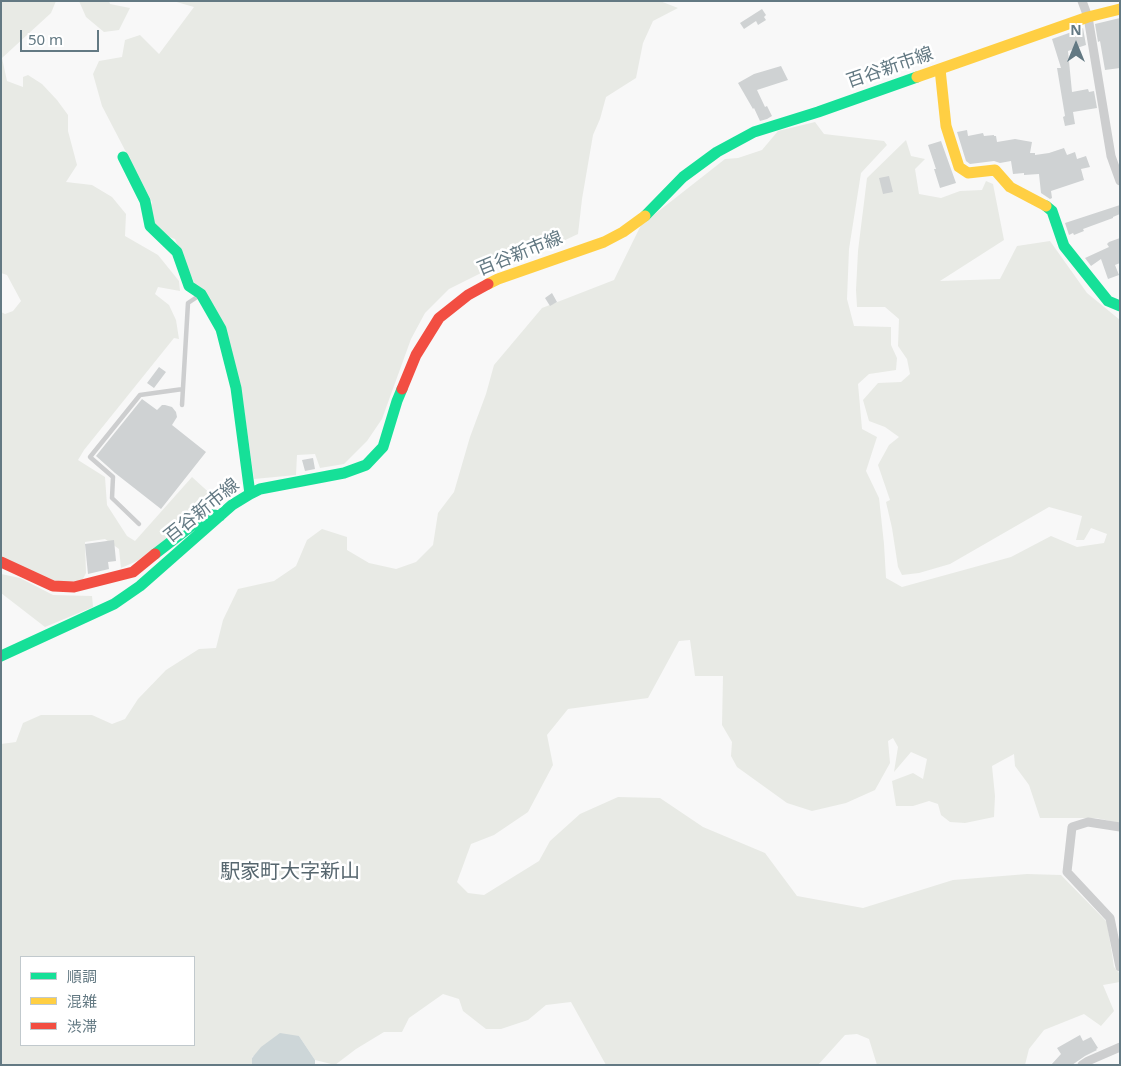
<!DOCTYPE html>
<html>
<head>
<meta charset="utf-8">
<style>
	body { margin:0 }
	#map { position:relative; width:1121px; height:1066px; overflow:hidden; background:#f8f8f8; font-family:"Noto Sans","Noto Sans JP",sans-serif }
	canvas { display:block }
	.frame { position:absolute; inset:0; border:2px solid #637983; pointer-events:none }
	.legend { position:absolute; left:20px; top:956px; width:175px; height:90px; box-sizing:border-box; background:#fff; border:1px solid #c1c9cd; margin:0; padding:6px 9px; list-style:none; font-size:15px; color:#637983 }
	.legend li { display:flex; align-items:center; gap:10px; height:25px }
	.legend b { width:25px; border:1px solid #c1c9cd }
	.north { position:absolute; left:1051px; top:20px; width:50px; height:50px; -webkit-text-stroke:4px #fff; paint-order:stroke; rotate:0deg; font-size:14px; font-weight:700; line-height:20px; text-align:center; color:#637983 }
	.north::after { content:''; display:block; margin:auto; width:18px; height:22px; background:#637983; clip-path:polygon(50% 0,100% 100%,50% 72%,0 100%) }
	.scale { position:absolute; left:20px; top:30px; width:79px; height:22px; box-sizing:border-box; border:2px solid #637983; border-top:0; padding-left:6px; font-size:15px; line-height:18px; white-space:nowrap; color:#637983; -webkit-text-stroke:4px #fff; paint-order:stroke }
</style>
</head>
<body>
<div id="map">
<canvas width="1121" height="1066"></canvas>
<div class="frame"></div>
<ul class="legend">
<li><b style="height:6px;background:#16e098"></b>順調</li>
<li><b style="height:6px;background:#ffcf43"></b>混雑</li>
<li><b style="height:6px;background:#f24e42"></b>渋滞</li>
</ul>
<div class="north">N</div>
<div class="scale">50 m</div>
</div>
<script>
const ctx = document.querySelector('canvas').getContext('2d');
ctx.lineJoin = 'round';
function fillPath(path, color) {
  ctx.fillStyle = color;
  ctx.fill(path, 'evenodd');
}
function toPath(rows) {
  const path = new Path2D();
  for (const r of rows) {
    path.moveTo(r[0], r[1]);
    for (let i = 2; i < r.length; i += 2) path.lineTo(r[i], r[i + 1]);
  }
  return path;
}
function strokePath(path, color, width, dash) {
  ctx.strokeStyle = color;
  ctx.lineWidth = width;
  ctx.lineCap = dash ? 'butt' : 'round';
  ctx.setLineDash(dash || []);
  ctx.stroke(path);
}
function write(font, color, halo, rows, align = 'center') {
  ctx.font = font + ' "Noto Sans","Noto Sans JP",sans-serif';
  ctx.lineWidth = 5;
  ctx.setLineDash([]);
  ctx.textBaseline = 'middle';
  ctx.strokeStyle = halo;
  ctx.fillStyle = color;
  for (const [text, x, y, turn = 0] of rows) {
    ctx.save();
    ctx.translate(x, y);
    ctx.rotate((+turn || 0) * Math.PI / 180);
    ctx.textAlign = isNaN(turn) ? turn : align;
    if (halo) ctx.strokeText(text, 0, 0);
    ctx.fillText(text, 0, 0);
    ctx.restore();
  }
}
fillPath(toPath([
	[1,1,56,1,51,13,2,58,7,81,23,87,23,77,28,75,42,84,57,100,68,115,68,131,77,165,66,182,92,185,112,197,126,214,125,236,158,255,179,281,180,291,158,287,155,294,169,305,176,320,179,339,174,338,84,450,78,460,105,477,107,505,127,536,135,541,192,477,215,498,214,504,137,561,121,568,119,549,105,539,85,542,86,573,81,583,46,582,1,557,1,312,5,314,13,311,21,301,7,275,1,273],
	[79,1,109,1,110,4,130,8,119,30,104,32,86,17],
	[173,1,660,1,678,8,653,21,643,43,636,78,606,97,600,119,593,135,582,199,578,234,561,242,513,257,449,289,425,313,411,339,382,419,367,441,344,464,320,468,315,454,297,455,296,475,254,479,241,389,175,239,161,234,148,215,152,202,102,106,93,74,99,61,122,57,125,40,140,35,159,54,194,7],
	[815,122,824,134,884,141,887,145,861,173,849,249,847,299,854,326,891,327,891,345,897,358,896,370,869,374,858,384,862,429,877,437,866,471,879,498,884,544,886,578,902,587,1011,557,1051,536,1077,547,1104,543,1107,534,1091,528,1084,540,1076,540,1082,516,1049,507,950,564,919,573,902,575,898,567,892,528,886,502,890,500,878,465,889,445,899,437,885,427,869,421,863,400,878,383,901,382,910,374,907,359,898,346,899,319,885,307,857,307,856,290,858,251,867,178,906,140,911,156,925,159,915,169,919,194,941,198,960,191,982,190,986,181,993,184,1004,240,940,281,1000,279,1017,246,1050,241,1087,293,1120,320,1120,823,1096,818,1040,818,1029,785,1015,766,1014,754,992,766,995,796,994,817,965,823,950,822,941,815,938,804,929,801,913,806,896,806,892,781,913,773,923,779,927,759,911,752,894,772,898,747,893,738,888,741,890,763,875,790,846,803,812,811,787,803,737,767,731,756,732,742,722,725,723,676,695,676,690,640,679,641,648,698,568,709,547,735,553,765,528,812,494,835,471,844,457,882,468,893,484,895,539,861,550,841,580,814,618,797,660,798,703,827,765,853,797,896,863,908,953,880,1027,874,1061,875,1107,922,1114,967,1120,974,1120,982,1103,985,1114,1011,1101,1026,1084,1014,1044,1030,1029,1049,1025,1065,877,1065,869,1039,857,1034,845,1035,818,1065,606,1065,571,1002,546,1005,528,1020,501,1029,486,1029,463,1011,459,999,443,994,409,1018,402,1032,384,1032,356,1049,335,1065,315,1060,299,1036,252,1057,252,1065,1,1065,1,744,16,742,23,723,41,715,92,715,112,724,125,719,138,699,166,670,199,649,216,648,223,620,238,589,274,581,296,566,307,540,322,529,347,537,347,550,369,563,396,569,416,562,433,545,438,513,454,492,470,437,486,394,494,365,542,308,614,280,641,225,725,159,738,158,762,150,778,131],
	[21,957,194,957,194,1045,21,1045],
	[1,574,20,578,53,595,92,596,93,607,45,627,1,593]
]), '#e8eae5');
fillPath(toPath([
	[280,1033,299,1036,315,1060,315,1065,252,1065,252,1058,261,1047]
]), '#cdd6d8');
fillPath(toPath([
	[762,9,766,15,764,17,766,20,758,25,756,21,744,29,740,23],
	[1120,18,1120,68,1105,70,1100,41,1098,42,1095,24],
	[1083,28,1086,45,1068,51,1072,92,1088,89,1089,92,1094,91,1097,108,1073,112,1075,124,1065,126,1063,117,1065,116,1057,68,1061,68,1052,39],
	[781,66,788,80,757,90,765,107,767,106,772,116,767,119,760,121,754,108,753,109,738,83,754,74],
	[967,130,968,136,983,133,984,136,994,135,994,136,996,136,997,142,1015,139,1032,142,1030,153,1035,153,1035,155,1049,153,1064,148,1067,155,1075,152,1077,159,1086,156,1090,167,1081,169,1084,180,1051,191,1052,198,1050,199,1041,193,1039,174,1024,175,1024,173,1013,174,1011,161,1000,163,994,161,970,164,966,161,957,132],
	[941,141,956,183,940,188,934,169,936,169,928,145],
	[889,176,893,192,883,194,879,178],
	[1120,205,1120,214,1113,217,1113,218,1083,229,1084,231,1074,235,1073,233,1069,235,1065,223],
	[1120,238,1120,263,1115,265,1119,275,1108,279,1101,259,1091,266,1085,258,1109,247,1107,244,1109,242],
	[552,293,557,302,550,306,545,298],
	[159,367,166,372,154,388,147,383],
	[142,399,157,410,162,405,165,405,172,407,176,412,177,417,172,425,206,452,161,509,115,473,96,456],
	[313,458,315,469,305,471,302,460],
	[114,540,116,561,108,562,109,569,88,574,85,544],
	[1080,1035,1083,1041,1091,1037,1098,1048,1096,1049,1097,1050,1085,1056,1072,1065,1051,1065,1061,1054,1057,1048]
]), '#cfd2d3');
strokePath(toPath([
	[182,405,188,303,200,295],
	[139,524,112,498,113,477,90,457,140,395,183,389]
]), '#cdcecf', 4.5);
strokePath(toPath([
	[1082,1,1088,17,1111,156,1120,181],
	[1120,827,1088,822,1072,827,1067,872,1110,918,1120,967],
	[1082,1065,1088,1061,1120,1047]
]), '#cdcecf', 9);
strokePath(toPath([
	[123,157,145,201,150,226,177,252,189,286,201,294,221,329,236,388,250,494],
	[1046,206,1052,211,1064,246,1108,301,1120,306],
	[645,216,683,177,717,152,754,132,818,112,917,77],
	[155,554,207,514,220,516],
	[1,656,114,604,140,586,232,505,250,494,260,489,344,473,366,465,383,447,397,401,402,389]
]), '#16e098', 11);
strokePath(toPath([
	[940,69,946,126,959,167,968,173,995,170,1010,187,1046,206],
	[917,77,1088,17,1120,9],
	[488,284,498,279,604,242,623,232,645,216]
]), '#ffcf43', 11);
strokePath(toPath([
	[402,389,416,355,439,318,468,295,488,284],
	[1,562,53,586,74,587,133,572,155,554]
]), '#f24e42', 11);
write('18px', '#637983', '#fff', [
	["百谷新市線",890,68,-19],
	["百谷新市線",520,254,-22],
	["百谷新市線",202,511,-39]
]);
write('20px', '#56666e', '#fff', [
	["駅家町大字新山",290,872]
]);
</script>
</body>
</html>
